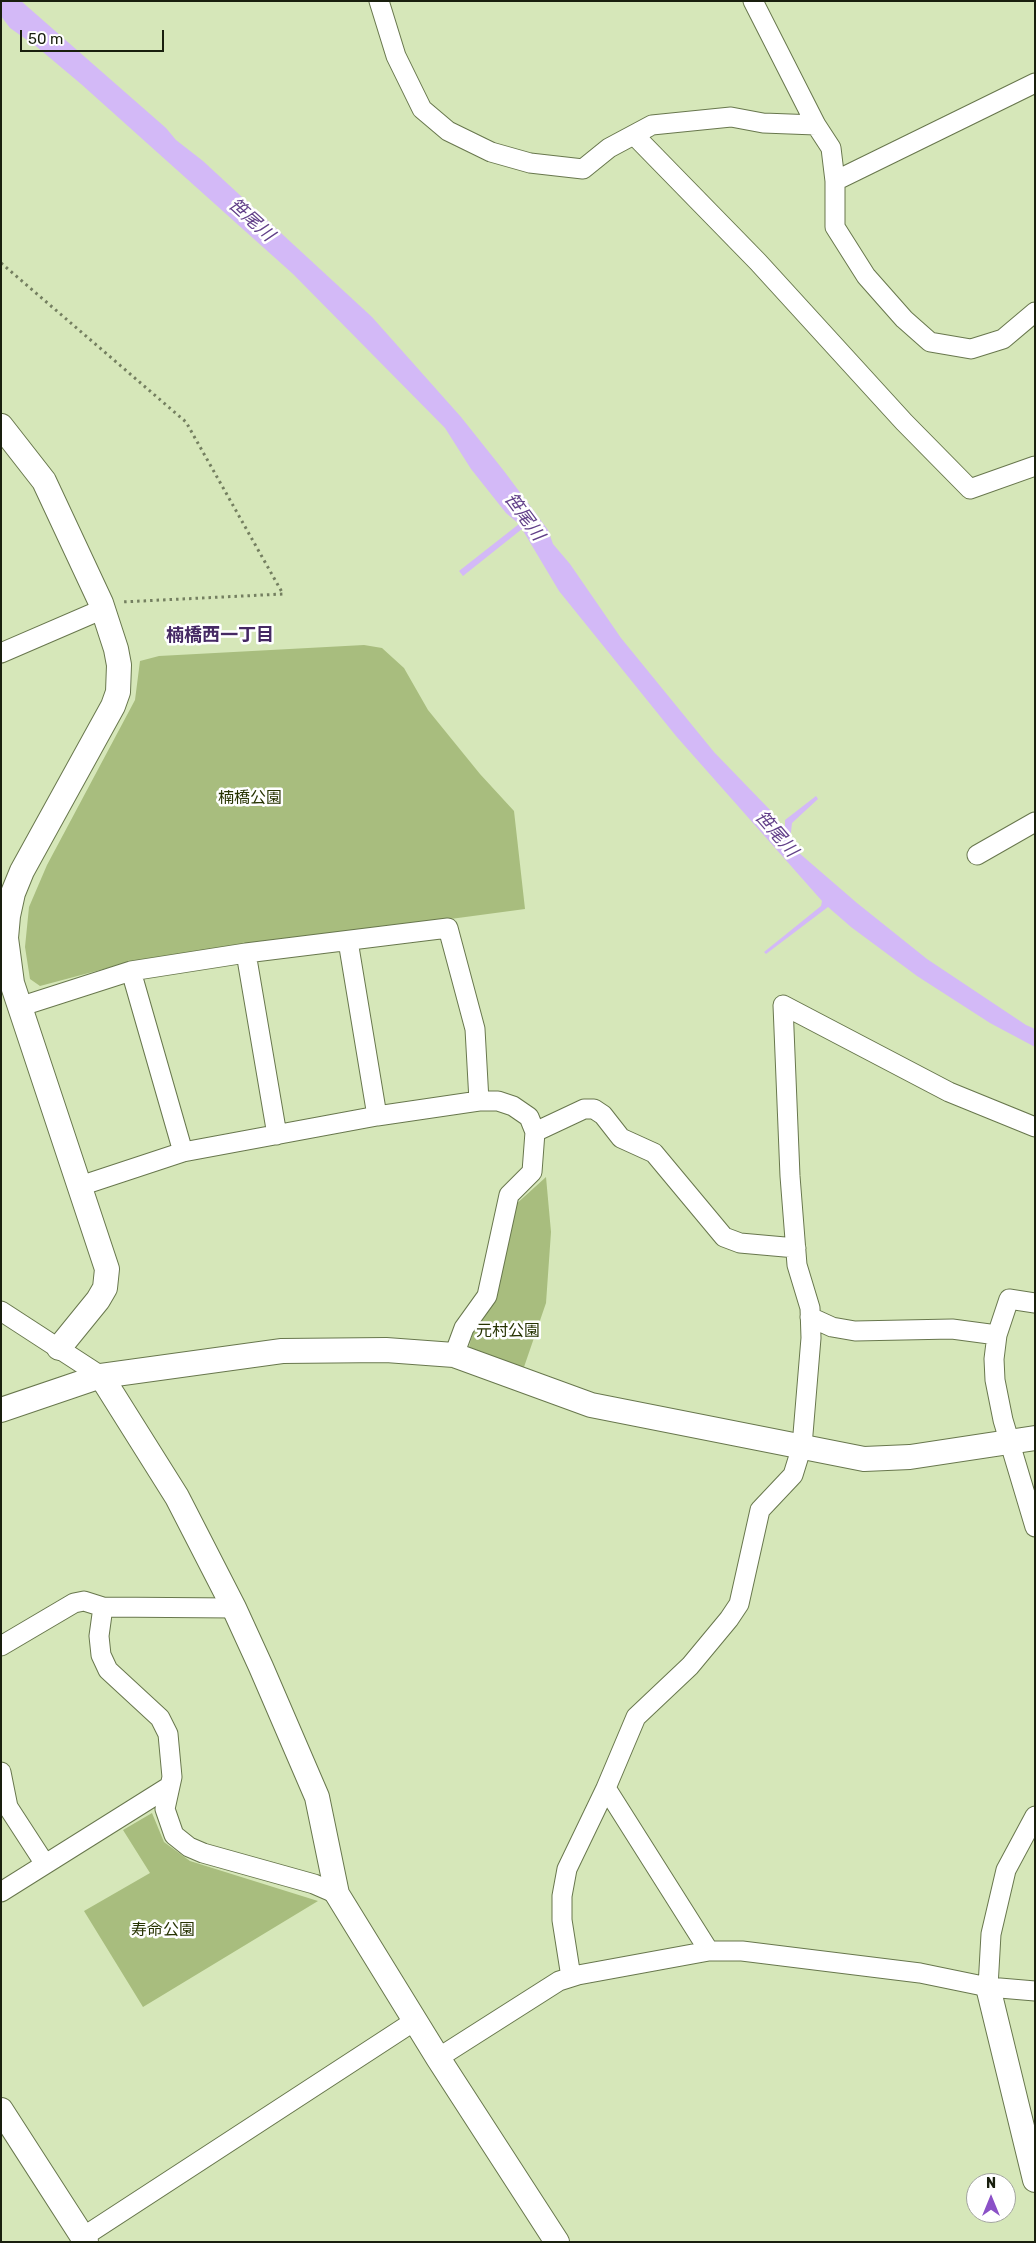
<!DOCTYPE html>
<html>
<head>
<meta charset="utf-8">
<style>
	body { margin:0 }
	#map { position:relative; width:1036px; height:2243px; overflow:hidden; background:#d6e7b9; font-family:Rubik,sans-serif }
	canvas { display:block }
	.frame { position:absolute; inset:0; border:2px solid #191f0e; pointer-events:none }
	.north { position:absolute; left:966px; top:2173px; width:50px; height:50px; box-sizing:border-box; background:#fff; border:1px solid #a3a59f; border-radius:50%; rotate:0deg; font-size:14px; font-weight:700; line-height:20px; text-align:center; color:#191f0e }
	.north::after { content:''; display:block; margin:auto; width:18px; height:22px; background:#8b51c7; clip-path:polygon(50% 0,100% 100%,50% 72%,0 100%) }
	.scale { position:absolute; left:20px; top:30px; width:144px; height:22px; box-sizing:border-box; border:2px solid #191f0e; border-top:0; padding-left:6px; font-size:15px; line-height:18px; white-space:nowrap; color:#191f0e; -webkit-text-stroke:4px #fff; paint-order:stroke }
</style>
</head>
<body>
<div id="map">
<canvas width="1036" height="2243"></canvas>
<div class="frame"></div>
<div class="north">N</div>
<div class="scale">50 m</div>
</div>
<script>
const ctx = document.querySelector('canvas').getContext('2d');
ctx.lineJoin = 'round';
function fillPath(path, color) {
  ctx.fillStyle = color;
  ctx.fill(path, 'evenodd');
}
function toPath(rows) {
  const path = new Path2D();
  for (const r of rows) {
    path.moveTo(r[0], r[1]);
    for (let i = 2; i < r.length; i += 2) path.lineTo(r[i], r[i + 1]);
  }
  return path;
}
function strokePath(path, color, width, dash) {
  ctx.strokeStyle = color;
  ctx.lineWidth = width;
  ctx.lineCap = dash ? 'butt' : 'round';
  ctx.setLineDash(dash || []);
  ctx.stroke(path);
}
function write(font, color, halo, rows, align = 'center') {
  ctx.font = font + ' Rubik,"Noto Sans JP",sans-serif';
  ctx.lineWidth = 5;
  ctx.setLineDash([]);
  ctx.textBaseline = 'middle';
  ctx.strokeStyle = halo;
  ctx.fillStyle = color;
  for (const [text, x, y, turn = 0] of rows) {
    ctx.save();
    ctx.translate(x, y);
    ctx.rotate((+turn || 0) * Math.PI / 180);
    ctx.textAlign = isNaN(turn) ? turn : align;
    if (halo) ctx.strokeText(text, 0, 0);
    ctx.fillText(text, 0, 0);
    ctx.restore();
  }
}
fillPath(toPath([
	[364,645,382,648,404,668,428,710,480,774,514,811,525,909,130,962,40,986,30,979,25,947,29,907,47,865,135,700,140,661,159,656],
	[546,1177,551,1232,546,1303,524,1367,468,1351,473,1331,495,1300,514,1206],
	[152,1813,164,1842,190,1861,318,1901,143,2007,84,1911,150,1873,123,1830]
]), '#a8bd7e');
fillPath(toPath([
	[1,1,21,1,166,128,176,140,203,161,372,317,461,417,504,471,548,530,553,544,570,564,621,638,714,752,772,812,772,819,785,829,785,820,816,796,818,799,792,823,790,841,791,846,857,903,927,959,1026,1025,1035,1029,1035,1047,990,1023,917,976,851,927,828,907,766,954,764,952,821,906,822,901,676,736,559,591,522,529,463,576,459,571,519,524,506,513,471,469,445,428,293,274,81,84,37,47,10,28,1,16]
]), '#d3b9f7');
const minor = toPath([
	[379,1,396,56,422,109,448,131,491,152,530,163,583,169,609,148,652,125,731,117,763,123,816,125],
	[753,1,816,125,831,148,835,181,835,227,866,276,904,319,930,342,971,349,1003,339,1035,312],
	[634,135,758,262,904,422,970,489,1035,466],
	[835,181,1035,83],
	[1,653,103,609],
	[977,855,1035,822],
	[348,941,377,1116],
	[246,953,277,1135],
	[131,971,183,1152],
	[19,1007,131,971,246,953,448,928,475,1029,479,1101],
	[535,1132,584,1109,594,1109,603,1115,621,1138,654,1153,724,1237,740,1243,796,1248],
	[80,1186,183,1152,377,1116,479,1101,498,1101,513,1106,529,1117,535,1132,532,1172,509,1195,487,1296,464,1328,454,1355],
	[1035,1303,1009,1299,997,1335,994,1359,995,1380,1003,1420,1035,1527],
	[1,1311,101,1376],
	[810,1317,832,1327,855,1331,952,1329,997,1335],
	[103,1607,99,1636,101,1655,108,1670,160,1718,168,1734,172,1777,165,1809,174,1835,189,1847,203,1853,314,1884,337,1894],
	[1,1646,74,1603,84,1601,103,1607,234,1608],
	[1,1772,8,1807,45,1864],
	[1,1892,170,1786],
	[709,1951,606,1788,636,1717,690,1666,729,1619,739,1604,760,1510,793,1475,802,1446,811,1338,810,1308,797,1265,790,1176,783,1005,949,1092,1035,1127],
	[571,1977,562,1920,562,1896,567,1869,606,1788],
	[988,1987,991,1934,1006,1870,1035,1816],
	[438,2058,559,1981,578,1975,709,1951,742,1951,920,1973,988,1987,1035,1991],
	[83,2237,416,2020]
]);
const tertiary = toPath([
	[1,426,44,481,101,603,116,649,119,665,118,692,113,706,22,871,13,893,8,916,6,938,12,983,107,1269,105,1288,98,1300,59,1348],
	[101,1376,177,1497,234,1608,261,1667,317,1797,337,1894,438,2058,557,2242],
	[1,1410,101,1376,282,1351,386,1350,454,1355,591,1405,864,1459,910,1457,1035,1438],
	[988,1987,1035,2180],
	[1,2110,86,2242]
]);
strokePath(minor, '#68774d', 21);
strokePath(tertiary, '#68774d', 26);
strokePath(toPath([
	[1,263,186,422,283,594,121,602]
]), '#747f60', 3, [2.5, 4]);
strokePath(minor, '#fff', 19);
strokePath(tertiary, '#fff', 24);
write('16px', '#273302', '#fff', [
	["楠橋公園",250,798],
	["元村公園",508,1331],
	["寿命公園",163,1930]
]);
write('italic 18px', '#624089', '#fff', [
	["笹尾川",251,220,42],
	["笹尾川",524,517,54],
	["笹尾川",776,834,49]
]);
write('bold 18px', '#452963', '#fff', [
	["楠橋西一丁目",220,636]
]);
</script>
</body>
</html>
